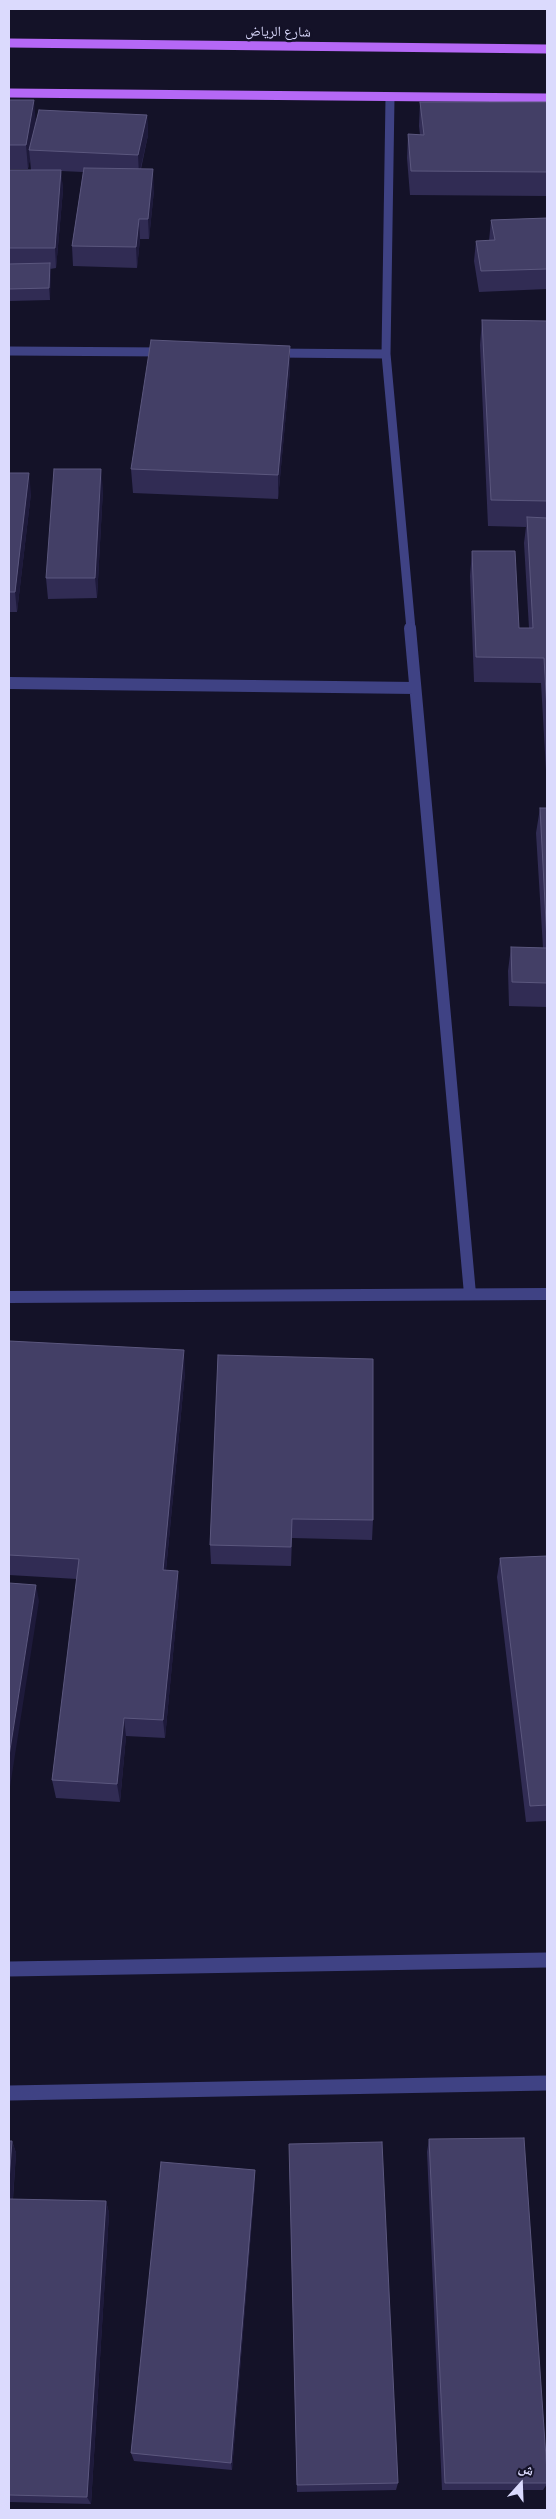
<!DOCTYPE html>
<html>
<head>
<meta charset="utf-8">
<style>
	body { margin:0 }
	#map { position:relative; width:556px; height:2519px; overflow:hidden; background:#141228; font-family:Karla,"Noto Naskh Arabic",sans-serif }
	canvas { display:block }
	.frame { position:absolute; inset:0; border:10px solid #dbdafd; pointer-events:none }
	.north { position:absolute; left:496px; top:2459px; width:50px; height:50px; -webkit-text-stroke:4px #141228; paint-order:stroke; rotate:20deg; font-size:14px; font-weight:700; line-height:20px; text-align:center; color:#dbdafd }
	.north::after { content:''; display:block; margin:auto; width:18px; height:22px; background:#dbdafd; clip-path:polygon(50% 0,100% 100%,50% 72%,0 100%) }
</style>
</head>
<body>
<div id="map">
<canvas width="556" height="2519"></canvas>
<div class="frame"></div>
<div class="north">ش</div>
</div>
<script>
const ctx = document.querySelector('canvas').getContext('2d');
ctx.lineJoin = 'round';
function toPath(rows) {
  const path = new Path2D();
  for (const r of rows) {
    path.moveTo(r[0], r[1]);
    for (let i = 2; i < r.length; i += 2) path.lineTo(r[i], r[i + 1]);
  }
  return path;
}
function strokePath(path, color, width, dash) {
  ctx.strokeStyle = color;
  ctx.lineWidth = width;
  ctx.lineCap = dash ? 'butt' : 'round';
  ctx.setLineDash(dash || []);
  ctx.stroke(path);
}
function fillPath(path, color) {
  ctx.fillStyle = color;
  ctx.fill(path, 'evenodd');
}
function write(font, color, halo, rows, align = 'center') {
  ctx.font = font + ' Karla,"Noto Naskh Arabic",sans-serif';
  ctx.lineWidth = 4.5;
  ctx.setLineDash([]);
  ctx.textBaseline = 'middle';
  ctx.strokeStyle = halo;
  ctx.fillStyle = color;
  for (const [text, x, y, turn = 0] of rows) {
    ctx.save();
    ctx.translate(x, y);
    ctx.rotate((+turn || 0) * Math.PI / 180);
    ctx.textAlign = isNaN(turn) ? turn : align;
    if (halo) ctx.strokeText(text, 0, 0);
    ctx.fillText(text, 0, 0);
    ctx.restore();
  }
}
strokePath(toPath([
	[390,98,386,354,411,629],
	[9,351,166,352],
	[274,353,386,354]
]), '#3f4284', 9);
strokePath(toPath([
	[410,628,470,1294],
	[9,683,415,688],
	[9,1297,547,1294]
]), '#3f4284', 12);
strokePath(toPath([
	[9,1969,547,1960],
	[9,2093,547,2083]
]), '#3f4284', 15);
strokePath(toPath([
	[9,43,547,49],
	[9,93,547,98]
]), '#b568f6', 9);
fillPath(toPath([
	[9,100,36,123,147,115,148,135,141,169,154,190,149,239,140,239,137,268,73,266,72,246,83,172,61,171,63,190,56,268,50,269,50,300,9,301,9,170,42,170,31,170,30,159,28,169,9,169],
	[420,102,547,102,547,196,410,195,407,158,408,134,420,135,419,126],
	[547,218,547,289,479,292,474,261,476,241,489,241,491,220],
	[482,320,547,321,547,788,541,683,474,682,470,576,472,551,519,628,529,628,524,543,526,527,488,526,480,345],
	[290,346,290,370,278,499,133,493,131,469],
	[9,473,31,493,17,612,9,612],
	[103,489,97,598,48,599,46,578],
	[540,808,547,808,547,1007,509,1006,508,971,511,947,543,948,536,833],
	[9,1341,185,1372,166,1570,179,1591,165,1738,126,1736,120,1802,56,1798,52,1780,77,1579,9,1575],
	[218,1355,373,1520,372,1540,292,1538,291,1566,211,1564,210,1545],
	[547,1556,547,1821,526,1822,497,1577,500,1558],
	[429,2139,547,2472,547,2484,543,2490,442,2490,427,2152],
	[9,2141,12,2141,16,2153,13,2199,106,2201,109,2213,91,2504,9,2502],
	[289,2144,398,2483,396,2490,297,2492],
	[255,2170,255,2182,232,2470,134,2461,131,2453]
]), '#312c54');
fillPath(toPath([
	[34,100,36,124,29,150,30,159,28,169,26,145],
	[147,115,148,135,139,175,138,155],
	[153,169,154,190,149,239,148,219],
	[61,170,63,190,56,268,55,248],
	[139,219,140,239,137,268,136,247],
	[50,263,51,275,50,300,49,288],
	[290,346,290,370,278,499,278,475],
	[101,469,103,489,97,598,95,578],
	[29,473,31,493,17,612,15,592],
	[184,1350,185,1372,164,1590,163,1570],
	[178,1571,179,1591,165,1738,163,1720],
	[36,1585,39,1601,10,1787,9,1784,9,1756],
	[124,1718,126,1736,120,1802,117,1784],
	[12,2141,16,2153,12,2210,9,2202,9,2181],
	[255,2170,255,2182,232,2470,231,2463],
	[106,2201,109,2213,91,2504,87,2497]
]), '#1e1a3b');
const building = toPath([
	[9,100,34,100,26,145,9,145,9,100],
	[420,102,547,102,547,172,411,171,408,134,424,135,420,102],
	[39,110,147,115,138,155,29,150,39,110],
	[84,168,153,169,148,219,139,219,136,247,72,246,84,168],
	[9,170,61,170,55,248,9,248,9,170],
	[547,218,547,269,481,271,476,241,495,240,491,220,547,218],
	[50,263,49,288,9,289,9,264,50,263],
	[482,320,547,321,547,501,491,500,482,320],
	[151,340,290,346,278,475,131,469,151,340],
	[54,469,101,469,95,578,46,578,54,469],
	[9,473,29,473,15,592,9,592,9,473],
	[527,517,547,518,547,710,544,658,476,657,472,551,515,551,519,628,533,628,527,517],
	[540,808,547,808,547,941,540,808],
	[511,947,547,948,547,983,512,982,511,947],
	[9,1341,184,1350,163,1570,178,1571,163,1720,124,1718,117,1784,52,1780,79,1559,9,1555,9,1341],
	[218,1355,373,1359,373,1520,292,1519,291,1547,210,1545,218,1355],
	[547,1556,547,1805,530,1806,500,1558,547,1556],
	[9,1583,36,1585,9,1756,9,1583],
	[524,2138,547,2472,547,2483,445,2483,429,2139,524,2138],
	[9,2141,12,2141,9,2181,9,2141],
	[382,2142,398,2483,297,2485,289,2144,382,2142],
	[161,2162,255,2170,231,2463,131,2453,161,2162],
	[9,2199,106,2201,87,2497,9,2495,9,2199]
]);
fillPath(building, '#433f66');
strokePath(building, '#5b577e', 1);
write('14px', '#dbdafd', '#141228', [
	["شارع الرياض",278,32,1]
]);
</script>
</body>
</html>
